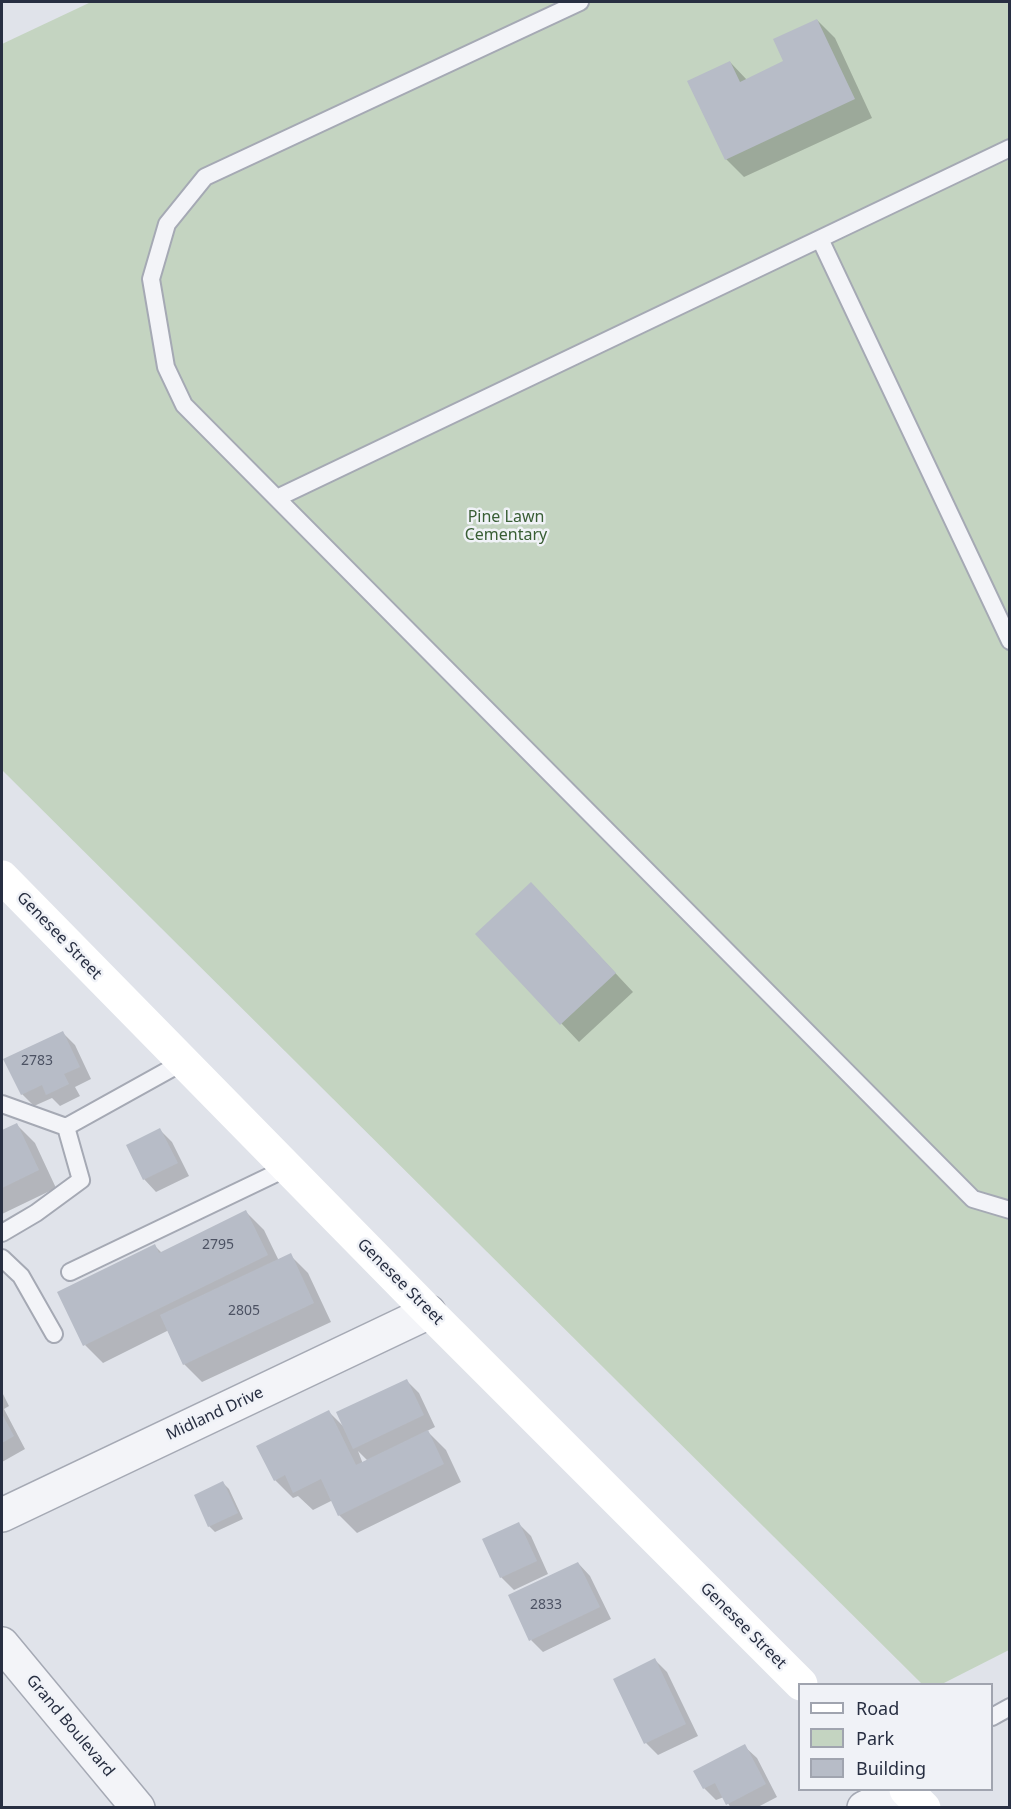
<!DOCTYPE html>
<html>
<head>
<meta charset="utf-8">
<style>
	body { margin:0 }
	#map { position:relative; width:1011px; height:1809px; overflow:hidden; background:#e0e3ea; font-family:"Noto Sans",sans-serif }
	canvas { display:block }
	.frame { position:absolute; inset:0; border:3px solid #282f42; pointer-events:none }
	.legend { position:absolute; left:798px; top:1683px; width:195px; height:108px; box-sizing:border-box; background:#f0f2f7; border:2px solid #a0a4af; margin:0; padding:8px 10px; list-style:none; font-size:18px; color:#282f42 }
	.legend li { display:flex; align-items:center; gap:12px; height:30px }
	.legend b { width:30px; border:2px solid #a0a4af }
</style>
</head>
<body>
<div id="map">
<canvas width="1011" height="1809"></canvas>
<div class="frame"></div>
<ul class="legend">
<li><b style="height:8px;background:#fff"></b>Road</li>
<li><b style="height:16px;background:#c4d4c1"></b>Park</li>
<li><b style="height:16px;background:#b7bcc7"></b>Building</li>
</ul>
</div>
<script>
const ctx = document.querySelector('canvas').getContext('2d');
ctx.lineJoin = 'round';
function fillPath(path, color) {
  ctx.fillStyle = color;
  ctx.fill(path, 'evenodd');
}
function toPath(rows) {
  const path = new Path2D();
  for (const r of rows) {
    path.moveTo(r[0], r[1]);
    for (let i = 2; i < r.length; i += 2) path.lineTo(r[i], r[i + 1]);
  }
  return path;
}
function strokePath(path, color, width, dash) {
  ctx.strokeStyle = color;
  ctx.lineWidth = width;
  ctx.lineCap = dash ? 'butt' : 'round';
  ctx.setLineDash(dash || []);
  ctx.stroke(path);
}
function write(font, color, halo, rows, align = 'center') {
  ctx.font = font + ' "Noto Sans",sans-serif';
  ctx.lineWidth = 5;
  ctx.setLineDash([]);
  ctx.textBaseline = 'middle';
  ctx.strokeStyle = halo;
  ctx.fillStyle = color;
  for (const [text, x, y, turn = 0] of rows) {
    ctx.save();
    ctx.translate(x, y);
    ctx.rotate((+turn || 0) * Math.PI / 180);
    ctx.textAlign = isNaN(turn) ? turn : align;
    if (halo) ctx.strokeText(text, 0, 0);
    ctx.fillText(text, 0, 0);
    ctx.restore();
  }
}
fillPath(toPath([
	[91,2,1009,2,1009,1650,942,1684,922,1684,2,770,2,44]
]), '#c4d4c1');
fillPath(toPath([
	[817,20,835,38,872,118,744,177,726,159,730,62,747,80,785,62],
	[549,902,633,992,579,1042,477,934],
	[63,1033,75,1045,91,1079,75,1087,80,1096,60,1106,52,1098,34,1106,22,1094],
	[17,1125,35,1143,56,1188,2,1214,2,1132],
	[160,1130,172,1142,189,1176,156,1192,144,1179],
	[246,1212,264,1230,279,1261,290,1255,308,1273,331,1322,202,1382,184,1364,169,1330,103,1363,85,1345,155,1246,162,1253],
	[407,1381,419,1393,435,1427,427,1431,446,1450,461,1482,357,1533,339,1515,333,1500,313,1510,298,1496,293,1498,275,1480,329,1412,345,1428],
	[358,1451,368,1461,363,1464],
	[2,1392,9,1406,4,1409,25,1449,2,1462],
	[223,1483,229,1489,243,1519,215,1532,209,1526],
	[518,1523,531,1536,548,1574,514,1590,501,1577],
	[578,1563,590,1576,611,1619,543,1652,531,1640],
	[655,1660,667,1672,698,1736,658,1755,646,1743],
	[744,1746,757,1758,777,1797,756,1808,731,1808,724,1797,716,1800,704,1788]
]), '#0003');
fillPath(toPath([
	[817,19,855,99,725,160,687,81,730,61,740,82,783,61,773,39],
	[531,882,616,973,560,1025,475,934],
	[63,1031,80,1067,64,1074,69,1084,46,1095,42,1085,21,1095,3,1059],
	[17,1123,39,1170,2,1188,2,1130],
	[160,1128,178,1163,143,1180,126,1145],
	[246,1210,268,1255,83,1346,57,1292,155,1244,159,1253],
	[291,1253,314,1303,183,1365,160,1315],
	[407,1379,424,1415,353,1449,336,1412],
	[329,1410,356,1465,428,1430,444,1464,338,1516,321,1479,293,1493,285,1475,274,1481,256,1446],
	[2,1414,14,1436,2,1443],
	[223,1481,238,1513,208,1527,194,1495],
	[519,1522,537,1561,500,1578,482,1539],
	[578,1562,600,1607,529,1641,508,1595],
	[655,1658,686,1724,644,1744,613,1679],
	[745,1744,766,1784,726,1805,715,1783,703,1789,693,1771]
]), '#b7bcc7');
const lane = toPath([
	[580,2,205,177,167,224,151,279,166,367,184,405,973,1199,1010,1210],
	[820,239,1010,641],
	[277,498,1010,148],
	[2,1104,66,1127],
	[2,1233,36,1213,81,1180,66,1127,183,1062],
	[2,1258,21,1276,54,1334],
	[70,1272,287,1168],
	[992,1717,1010,1707]
]);
const street = toPath([
	[2,1515,429,1312],
	[2,1644,138,1808],
	[864,1808,901,1790]
]);
strokePath(lane, '#a5a9b4', 20);
strokePath(street, '#a5a9b4', 36);
strokePath(lane, '#f3f4f8', 16);
strokePath(street, '#f3f4f8', 33);
strokePath(toPath([
	[2,877,429,1312,801,1684],
	[906,1790,924,1808]
]), '#fff', 33);
write('14px', '#4c5263', null, [
	["2783",37,1061],
	["2795",218,1245],
	["2805",244,1311],
	["2833",546,1605]
]);
write('16px', '#395e35', '#f0f2f7', [
	["Pine Lawn",506,517],
	["Cementary",506,535]
]);
write('16px', '#282f42', '#f0f2f7', [
	["Genesee Street",59,936,46],
	["Genesee Street",400,1282,45],
	["Midland Drive",215,1414,-25],
	["Genesee Street",743,1626,45],
	["Grand Boulevard",70,1726,50]
]);
</script>
</body>
</html>
